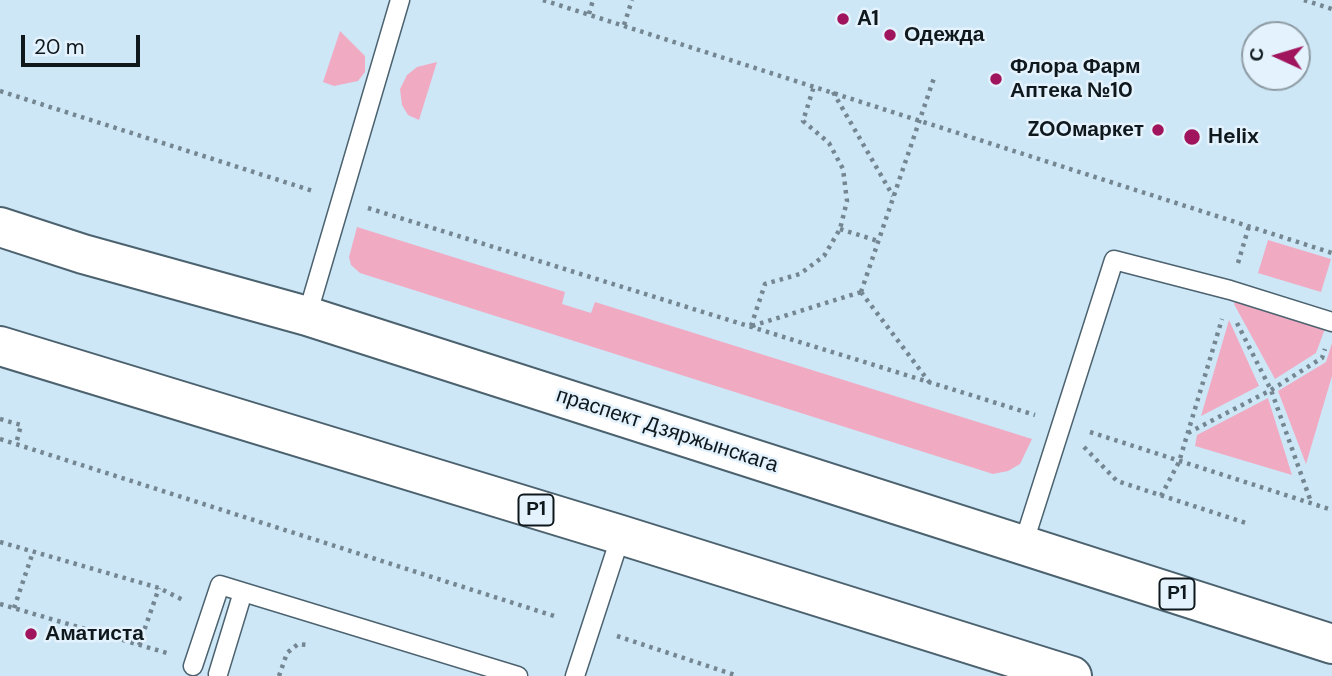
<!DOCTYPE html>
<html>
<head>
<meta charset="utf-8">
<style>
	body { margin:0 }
	#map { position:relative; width:1332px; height:676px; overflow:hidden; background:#cde7f7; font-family:"DM Sans",sans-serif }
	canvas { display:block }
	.north { position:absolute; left:1241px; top:21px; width:70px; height:70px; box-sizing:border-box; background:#e3f2fc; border:2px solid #8e9ba3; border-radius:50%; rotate:274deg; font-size:19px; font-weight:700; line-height:28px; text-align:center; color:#0f181d }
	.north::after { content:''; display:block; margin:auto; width:24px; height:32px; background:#a0135d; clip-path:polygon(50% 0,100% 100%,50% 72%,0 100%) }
	.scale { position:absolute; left:21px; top:35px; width:119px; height:32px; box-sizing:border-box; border:4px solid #0f181d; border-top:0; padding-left:9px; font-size:21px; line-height:24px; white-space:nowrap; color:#0f181d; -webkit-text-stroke:5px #e3f2fc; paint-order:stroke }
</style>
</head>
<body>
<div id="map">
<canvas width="1332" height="676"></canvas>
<div class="north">С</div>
<div class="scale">20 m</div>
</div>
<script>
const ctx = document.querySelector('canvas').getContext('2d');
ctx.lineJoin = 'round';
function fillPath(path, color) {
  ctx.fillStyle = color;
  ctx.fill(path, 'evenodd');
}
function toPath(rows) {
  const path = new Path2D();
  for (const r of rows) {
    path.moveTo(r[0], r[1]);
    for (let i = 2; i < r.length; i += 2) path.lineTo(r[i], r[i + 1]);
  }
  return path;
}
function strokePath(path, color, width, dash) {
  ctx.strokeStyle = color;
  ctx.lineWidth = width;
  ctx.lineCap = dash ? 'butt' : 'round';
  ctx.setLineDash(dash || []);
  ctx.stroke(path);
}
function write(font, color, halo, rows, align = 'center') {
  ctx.font = font + ' "DM Sans",sans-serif';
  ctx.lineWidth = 5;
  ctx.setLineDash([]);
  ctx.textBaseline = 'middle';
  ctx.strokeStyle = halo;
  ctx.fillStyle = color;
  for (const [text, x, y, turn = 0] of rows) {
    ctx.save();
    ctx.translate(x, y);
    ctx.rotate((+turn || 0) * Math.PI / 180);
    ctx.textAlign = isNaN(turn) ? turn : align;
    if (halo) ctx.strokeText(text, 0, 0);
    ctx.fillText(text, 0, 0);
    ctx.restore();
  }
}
fillPath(toPath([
	[340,31,365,56,365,72,358,81,334,86,323,82],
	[437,62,419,120,408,115,402,105,400,89,407,75,417,67],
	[357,227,565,292,562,304,591,313,595,302,1032,439,1020,464,1008,471,993,474,360,273,351,265,349,257],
	[1268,240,1331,259,1321,292,1258,273],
	[1236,298,1326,326,1316,353,1275,379,1234,304],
	[1229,320,1259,386,1201,416],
	[1332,343,1332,376,1306,464,1278,391,1326,362],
	[1268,398,1292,475,1195,446,1197,435]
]), '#f0abc3');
const lane = toPath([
	[307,316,400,0],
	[1023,545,1114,260,1230,290,1332,322],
	[193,666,220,585,518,676],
	[218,674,243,592],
	[575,676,621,535]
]);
const primary = toPath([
	[0,227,83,254,307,316,1332,644],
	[0,346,621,535,1072,676]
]);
strokePath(lane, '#4c626f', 21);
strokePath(primary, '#4c626f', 42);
strokePath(toPath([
	[543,0,1332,253],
	[1304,0,1332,9],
	[589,14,593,0],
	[624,25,632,0],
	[0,91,313,191],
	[833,92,893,196],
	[368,208,1035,415],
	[840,229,878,241],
	[1238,263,1249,226],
	[861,292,934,78],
	[861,292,930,383],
	[1237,323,1271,390,1311,502],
	[751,326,765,284,800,274,824,256,840,229,847,201,843,169,829,143,803,121,814,86],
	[752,326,861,292],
	[0,419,21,425,16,444],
	[1090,432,1332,510],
	[1188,433,1271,390,1322,358,1325,349],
	[0,439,554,616],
	[1084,447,1117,481,1249,524],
	[1161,496,1179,462,1222,319],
	[0,542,159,588,185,601],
	[0,604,167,653],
	[14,608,33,552],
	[617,636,738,676],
	[139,645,159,588],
	[279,676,287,653,298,644,308,645]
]), '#748691', 4.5, [3.5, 5]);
strokePath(lane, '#fff', 18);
strokePath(primary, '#fff', 38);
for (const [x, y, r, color] of [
	[843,19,7,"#a0135d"],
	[890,35,7,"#a0135d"],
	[996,79,7,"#a0135d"],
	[1158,130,7,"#a0135d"],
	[1192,137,9,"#a0135d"],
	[31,634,7,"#a0135d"]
]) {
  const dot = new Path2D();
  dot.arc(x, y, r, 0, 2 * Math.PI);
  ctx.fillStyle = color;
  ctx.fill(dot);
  strokePath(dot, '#e3f2fc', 2.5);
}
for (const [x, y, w] of [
	[536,510,35],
	[1177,594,35]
]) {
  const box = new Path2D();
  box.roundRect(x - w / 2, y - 15.5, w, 31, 5);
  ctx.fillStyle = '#e3f2fc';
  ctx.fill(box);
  strokePath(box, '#0f181d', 2);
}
write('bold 19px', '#0f181d', null, [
	["Р1",536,510],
	["Р1",1177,594]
]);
write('bold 21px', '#0f181d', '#e3f2fc', [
	["A1",857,19],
	["Одежда",904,35],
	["Флора Фарм",1010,67],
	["Аптека №10",1010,91],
	["ZOOмаркет",1144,130,"right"],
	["Helix",1208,137],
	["Аматиста",45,634]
], 'left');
write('21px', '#0f181d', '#e3f2fc', [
	["праспект Дзяржынскага",667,431,18]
]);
</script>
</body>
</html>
